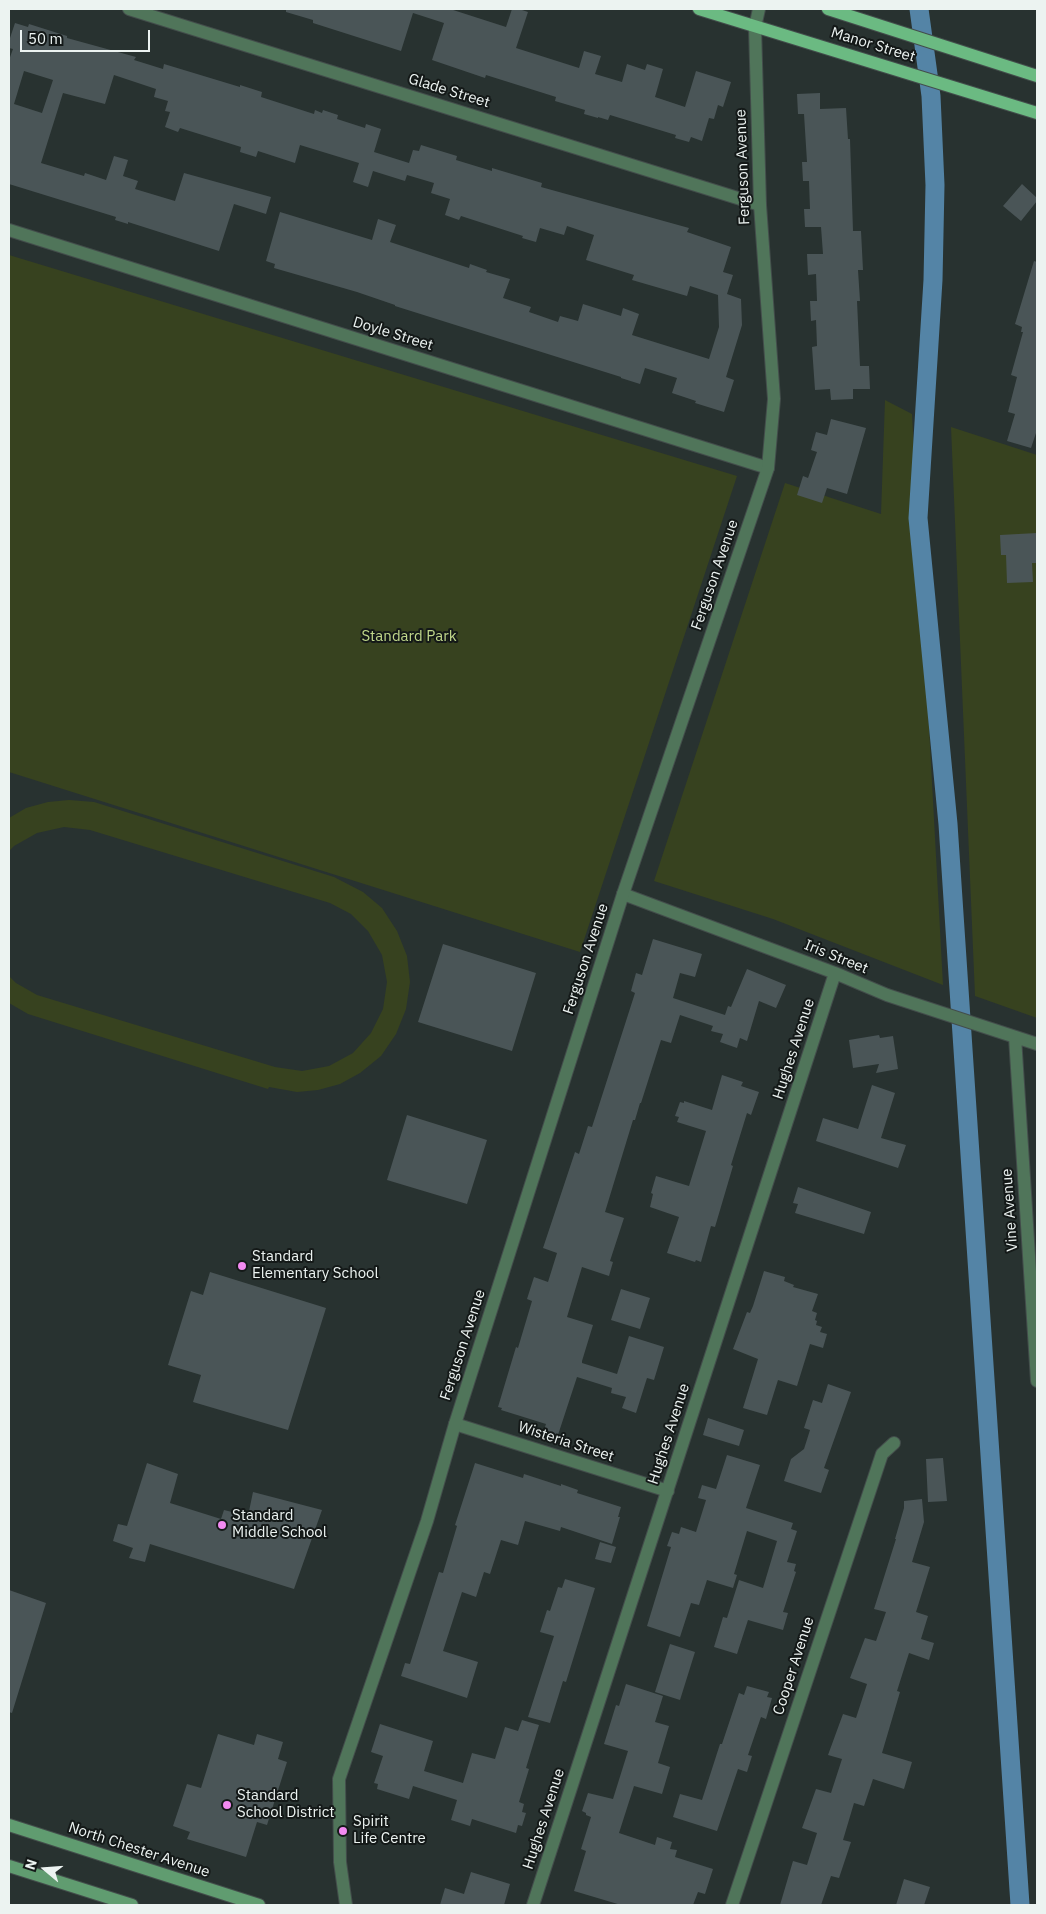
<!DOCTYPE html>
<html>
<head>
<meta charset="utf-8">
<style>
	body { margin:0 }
	#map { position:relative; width:1046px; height:1914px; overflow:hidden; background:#283230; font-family:"IBM Plex Sans",sans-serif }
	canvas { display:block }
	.frame { position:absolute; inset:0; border:10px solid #ecf3f1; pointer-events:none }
	.north { position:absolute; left:20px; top:1844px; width:50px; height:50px; -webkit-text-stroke:4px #141918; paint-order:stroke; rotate:288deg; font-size:14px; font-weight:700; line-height:20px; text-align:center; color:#ecf3f1 }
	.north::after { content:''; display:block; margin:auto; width:18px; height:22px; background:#ecf3f1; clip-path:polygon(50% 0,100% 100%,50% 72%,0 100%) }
	.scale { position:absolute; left:20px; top:30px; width:130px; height:22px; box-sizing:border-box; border:2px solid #ecf3f1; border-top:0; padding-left:6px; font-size:15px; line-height:18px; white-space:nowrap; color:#ecf3f1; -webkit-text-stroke:4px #141918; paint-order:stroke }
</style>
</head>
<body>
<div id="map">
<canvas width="1046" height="1914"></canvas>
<div class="frame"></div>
<div class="north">N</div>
<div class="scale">50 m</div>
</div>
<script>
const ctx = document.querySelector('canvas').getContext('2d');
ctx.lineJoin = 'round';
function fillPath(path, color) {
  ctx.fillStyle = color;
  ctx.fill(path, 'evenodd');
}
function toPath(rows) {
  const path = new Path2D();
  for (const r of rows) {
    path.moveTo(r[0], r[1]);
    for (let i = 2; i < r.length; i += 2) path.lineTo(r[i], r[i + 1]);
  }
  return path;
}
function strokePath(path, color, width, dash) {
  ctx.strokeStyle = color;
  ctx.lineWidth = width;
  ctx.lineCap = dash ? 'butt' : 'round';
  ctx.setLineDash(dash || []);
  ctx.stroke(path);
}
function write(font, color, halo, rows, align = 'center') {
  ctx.font = font + ' "IBM Plex Sans",sans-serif';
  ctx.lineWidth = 4;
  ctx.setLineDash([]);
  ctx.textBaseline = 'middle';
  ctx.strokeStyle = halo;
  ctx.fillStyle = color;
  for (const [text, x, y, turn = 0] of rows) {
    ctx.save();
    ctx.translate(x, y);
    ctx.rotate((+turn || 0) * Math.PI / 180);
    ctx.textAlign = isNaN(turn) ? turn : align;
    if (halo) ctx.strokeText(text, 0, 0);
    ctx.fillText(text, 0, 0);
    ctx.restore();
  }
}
fillPath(toPath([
	[9,255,737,476,580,952,9,772],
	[885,400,912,414,943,985,773,919,654,881,785,483,881,514],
	[951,427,1037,455,1037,1018,975,996],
	[69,800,94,802,334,877,363,892,382,908,397,931,407,956,410,982,406,1009,396,1034,381,1056,360,1073,340,1084,318,1090,297,1092,269,1087,268,1089,28,1014,9,1003,9,976,16,983,37,995,275,1067,302,1071,329,1066,353,1053,371,1033,383,1009,387,982,382,955,368,931,351,914,330,903,90,830,64,827,37,833,14,846,9,851,9,818,26,808,48,802]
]), '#37421f');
strokePath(toPath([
	[919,9,931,96,935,185,933,280,918,518,948,824,1020,1905]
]), '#5484a6', 19);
fillPath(toPath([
	[286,9,450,9,506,27,512,9,519,9,528,12,516,48,579,68,584,51,601,56,595,74,622,82,627,64,645,70,647,64,663,69,655,97,685,107,696,71,731,82,723,107,718,105,714,119,709,118,702,141,691,137,689,142,675,138,676,135,610,115,608,120,598,117,598,118,584,114,585,110,555,101,556,97,486,75,485,78,432,60,444,23,413,13,401,51,313,23,313,20,286,12],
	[15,23,28,27,29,24,67,36,67,38,136,57,134,60,163,69,164,64,240,87,240,85,262,92,261,97,314,114,315,110,322,113,323,110,338,115,337,119,365,128,366,124,381,129,374,152,409,163,413,150,419,151,421,145,457,156,456,160,492,171,492,168,542,183,541,187,689,228,687,232,731,247,723,272,733,275,727,294,741,299,742,325,726,377,734,380,724,412,695,403,696,401,672,393,677,378,645,368,640,384,621,378,621,377,395,306,395,305,357,292,274,268,275,264,266,261,280,212,372,240,378,219,396,225,390,242,469,268,470,264,487,270,486,272,510,279,503,298,531,307,529,312,558,322,560,316,578,321,583,304,621,316,623,308,639,314,632,335,709,359,719,327,718,295,690,286,687,296,632,280,634,275,586,260,594,235,567,226,564,235,540,228,536,242,522,238,523,236,461,216,459,220,445,215,450,199,431,193,434,183,407,175,405,181,373,171,368,187,353,182,359,163,300,145,295,163,258,151,256,157,240,152,241,147,180,128,178,132,165,127,170,112,165,111,168,101,154,97,156,89,114,75,105,104,63,93,41,163,84,176,85,173,106,180,114,156,128,160,123,176,138,181,135,189,175,201,184,173,271,197,266,214,234,204,219,251,128,222,128,224,115,220,116,217,9,184,9,60,13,49,9,48,9,41],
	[24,71,53,80,42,113,14,104],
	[820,93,820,109,846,108,848,139,850,139,853,231,861,231,863,270,858,270,860,301,857,301,860,366,869,366,870,389,853,389,853,399,831,400,830,389,815,390,812,347,817,346,816,320,811,321,810,301,817,301,816,274,808,275,807,254,823,254,821,227,805,227,804,209,810,209,809,181,803,181,802,162,807,162,804,114,798,114,797,94],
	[1022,184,1037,198,1037,201,1021,221,1003,206],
	[1034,261,1037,262,1037,430,1031,448,1007,441,1015,414,1008,412,1017,377,1011,375,1023,332,1021,332,1022,327,1015,324],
	[831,419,866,428,847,494,827,488,822,503,797,495,803,476,808,478,817,452,811,450,816,432,827,435],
	[1037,533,1037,563,1032,563,1033,582,1007,583,1006,555,1001,555,1000,535],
	[653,939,702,954,695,977,680,973,673,998,725,1015,728,1006,731,1007,747,969,786,985,776,1008,759,1001,747,1041,740,1038,737,1048,720,1042,723,1034,711,1031,713,1026,680,1015,671,1043,661,1040,641,1103,640,1103,635,1120,633,1120,605,1212,624,1218,610,1261,613,1262,609,1276,582,1267,567,1317,593,1325,582,1361,582,1363,617,1374,629,1336,664,1347,654,1380,647,1378,636,1413,622,1408,626,1397,611,1393,612,1388,577,1377,557,1438,543,1433,546,1424,501,1410,502,1408,498,1407,516,1347,518,1348,532,1301,527,1299,534,1277,548,1282,557,1253,543,1248,575,1152,579,1154,588,1126,592,1127,635,993,631,991,636,973,642,975],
	[443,944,536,973,512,1051,418,1022],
	[879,1035,880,1038,893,1036,898,1069,876,1073,879,1064,853,1068,849,1040],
	[722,1075,743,1082,741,1086,759,1092,751,1115,747,1113,731,1165,733,1166,715,1227,711,1226,701,1262,696,1260,695,1262,667,1253,679,1217,650,1207,653,1194,651,1193,656,1176,689,1186,706,1131,677,1122,679,1117,675,1116,680,1102,684,1103,684,1101,712,1110],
	[872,1085,895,1093,881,1138,906,1145,898,1168,816,1141,823,1118,858,1129],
	[407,1115,487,1140,467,1204,387,1180],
	[798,1187,871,1212,864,1234,795,1213,798,1204,793,1203],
	[764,1271,785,1277,784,1281,794,1285,793,1287,818,1294,812,1311,817,1313,815,1320,817,1321,816,1325,822,1327,820,1332,827,1334,823,1348,810,1344,797,1386,778,1380,767,1415,743,1408,758,1359,733,1349,747,1312,750,1313,753,1306],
	[210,1272,326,1308,288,1430,193,1402,201,1375,168,1365,191,1291,203,1295],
	[621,1289,650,1298,640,1329,611,1320],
	[828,1384,851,1392,824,1468,829,1470,821,1493,784,1481,791,1459,804,1449,810,1430,804,1428,813,1400,822,1403],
	[708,1418,744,1430,739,1446,703,1435],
	[727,1455,760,1465,746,1508,793,1523,791,1529,797,1531,787,1562,796,1564,794,1571,796,1572,783,1612,788,1613,783,1630,748,1620,737,1654,714,1647,723,1617,727,1618,739,1580,763,1588,777,1541,747,1531,734,1574,737,1575,733,1588,707,1580,699,1605,691,1603,680,1637,647,1626,671,1547,667,1546,672,1532,679,1534,681,1527,696,1532,706,1500,698,1498,702,1485,716,1489],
	[943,1458,947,1501,928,1502,926,1459],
	[147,1463,178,1474,170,1503,221,1519,224,1510,248,1516,253,1492,322,1510,294,1589,150,1544,145,1562,129,1558,133,1548,113,1541,118,1524,127,1526],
	[475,1463,523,1478,524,1474,561,1486,561,1484,578,1490,577,1493,621,1507,618,1517,620,1517,612,1544,561,1527,560,1531,525,1521,518,1545,501,1540,490,1574,484,1572,476,1597,462,1592,443,1651,478,1662,467,1698,401,1676,405,1663,410,1664,439,1572,443,1573,457,1526,455,1525],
	[922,1499,924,1522,912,1562,930,1567,916,1612,928,1616,921,1639,934,1643,929,1660,909,1653,897,1691,900,1692,882,1753,912,1762,904,1789,873,1779,864,1806,854,1803,843,1840,851,1842,839,1878,831,1876,821,1905,780,1905,793,1861,807,1865,817,1833,802,1828,816,1789,831,1793,842,1759,828,1755,843,1714,856,1718,867,1684,850,1678,865,1638,876,1641,886,1612,874,1609,896,1539,895,1539,904,1508,904,1501],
	[600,1542,616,1547,611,1563,595,1559],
	[565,1579,595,1588,566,1682,563,1681,550,1723,528,1717,554,1636,540,1632,547,1610,550,1611,558,1587,562,1588],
	[9,1590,46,1603,12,1713,9,1712],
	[670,1644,695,1652,680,1700,655,1692],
	[626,1684,663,1696,655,1722,669,1726,658,1763,670,1767,662,1794,634,1786,619,1833,655,1845,657,1837,672,1842,670,1849,677,1850,675,1857,713,1869,705,1894,698,1892,693,1905,621,1905,574,1891,586,1851,581,1849,591,1817,586,1815,586,1813,582,1811,588,1793,613,1799,628,1751,604,1744,616,1705,619,1706],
	[747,1686,769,1692,767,1697,772,1698,766,1719,761,1717,748,1755,752,1756,747,1772,738,1769,717,1831,673,1817,680,1794,702,1800,720,1744,722,1744,739,1693,744,1695],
	[522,1720,539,1725,526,1768,529,1769,519,1802,524,1804,522,1812,526,1813,522,1826,518,1825,516,1833,472,1819,470,1826,451,1820,457,1800,413,1786,409,1799,377,1789,378,1784,374,1783,383,1756,371,1752,380,1724,433,1741,424,1771,463,1783,472,1753,495,1759,505,1727,518,1731],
	[218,1734,254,1745,257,1734,283,1742,278,1759,287,1762,267,1825,257,1822,246,1857,187,1839,190,1832,173,1826,187,1784,201,1788],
	[471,1872,510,1884,504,1905,440,1905,445,1888,464,1894],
	[904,1879,930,1887,924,1905,896,1905]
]), '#4a5557');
const minor = toPath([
	[129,9,760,205],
	[755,27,759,9],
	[9,230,768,468],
	[623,894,835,973,887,995,1037,1044],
	[1015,1037,1037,1381],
	[455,1424,668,1491],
	[533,1905,835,973],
	[732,1905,882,1454,894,1443]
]);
const tertiary = toPath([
	[346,1905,340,1862,339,1779,427,1521,455,1424,623,894,768,468,774,399,760,205,755,27]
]);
const secondary = toPath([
	[9,1825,259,1905],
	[9,1866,132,1905]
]);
const primary = toPath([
	[699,9,1037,113],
	[828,9,1037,76]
]);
strokePath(minor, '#434d4b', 14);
strokePath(tertiary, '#434d4b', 14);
strokePath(secondary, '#434d4b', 14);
strokePath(primary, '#434d4b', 14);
strokePath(minor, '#50755a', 12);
strokePath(tertiary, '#50755a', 12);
strokePath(secondary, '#609c70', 12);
strokePath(primary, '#6bba82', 12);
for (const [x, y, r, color] of [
	[242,1266,5,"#f38af1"],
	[222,1525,5,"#f38af1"],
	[227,1805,5,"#f38af1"],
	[343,1831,5,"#f38af1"]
]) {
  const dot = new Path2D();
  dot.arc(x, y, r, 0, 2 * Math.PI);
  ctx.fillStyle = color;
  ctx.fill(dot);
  strokePath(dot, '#141918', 2);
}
write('15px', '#ecf3f1', '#141918', [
	["Manor Street",873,45,17],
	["Glade Street",449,91,17],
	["Ferguson Avenue",743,167,-92],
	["Doyle Street",393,334,17],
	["Ferguson Avenue",715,575,-71],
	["Iris Street",836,957,22],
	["Ferguson Avenue",586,959,-72],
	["Hughes Avenue",794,1049,-72],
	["Vine Avenue",1010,1210,-94],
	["Ferguson Avenue",463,1345,-72],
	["Hughes Avenue",669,1434,-72],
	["Wisteria Street",566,1442,18],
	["Cooper Avenue",794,1666,-72],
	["Hughes Avenue",544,1819,-72],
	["North Chester Avenue",139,1850,18]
]);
write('15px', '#c1d88b', '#141918', [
	["Standard Park",409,637]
]);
write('15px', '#ecf3f1', '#141918', [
	["Standard",252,1257],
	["Elementary School",252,1274],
	["Standard",232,1516],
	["Middle School",232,1533],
	["Standard",237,1796],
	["School District",237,1813],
	["Spirit",353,1822],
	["Life Centre",353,1839]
], 'left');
</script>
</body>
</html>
